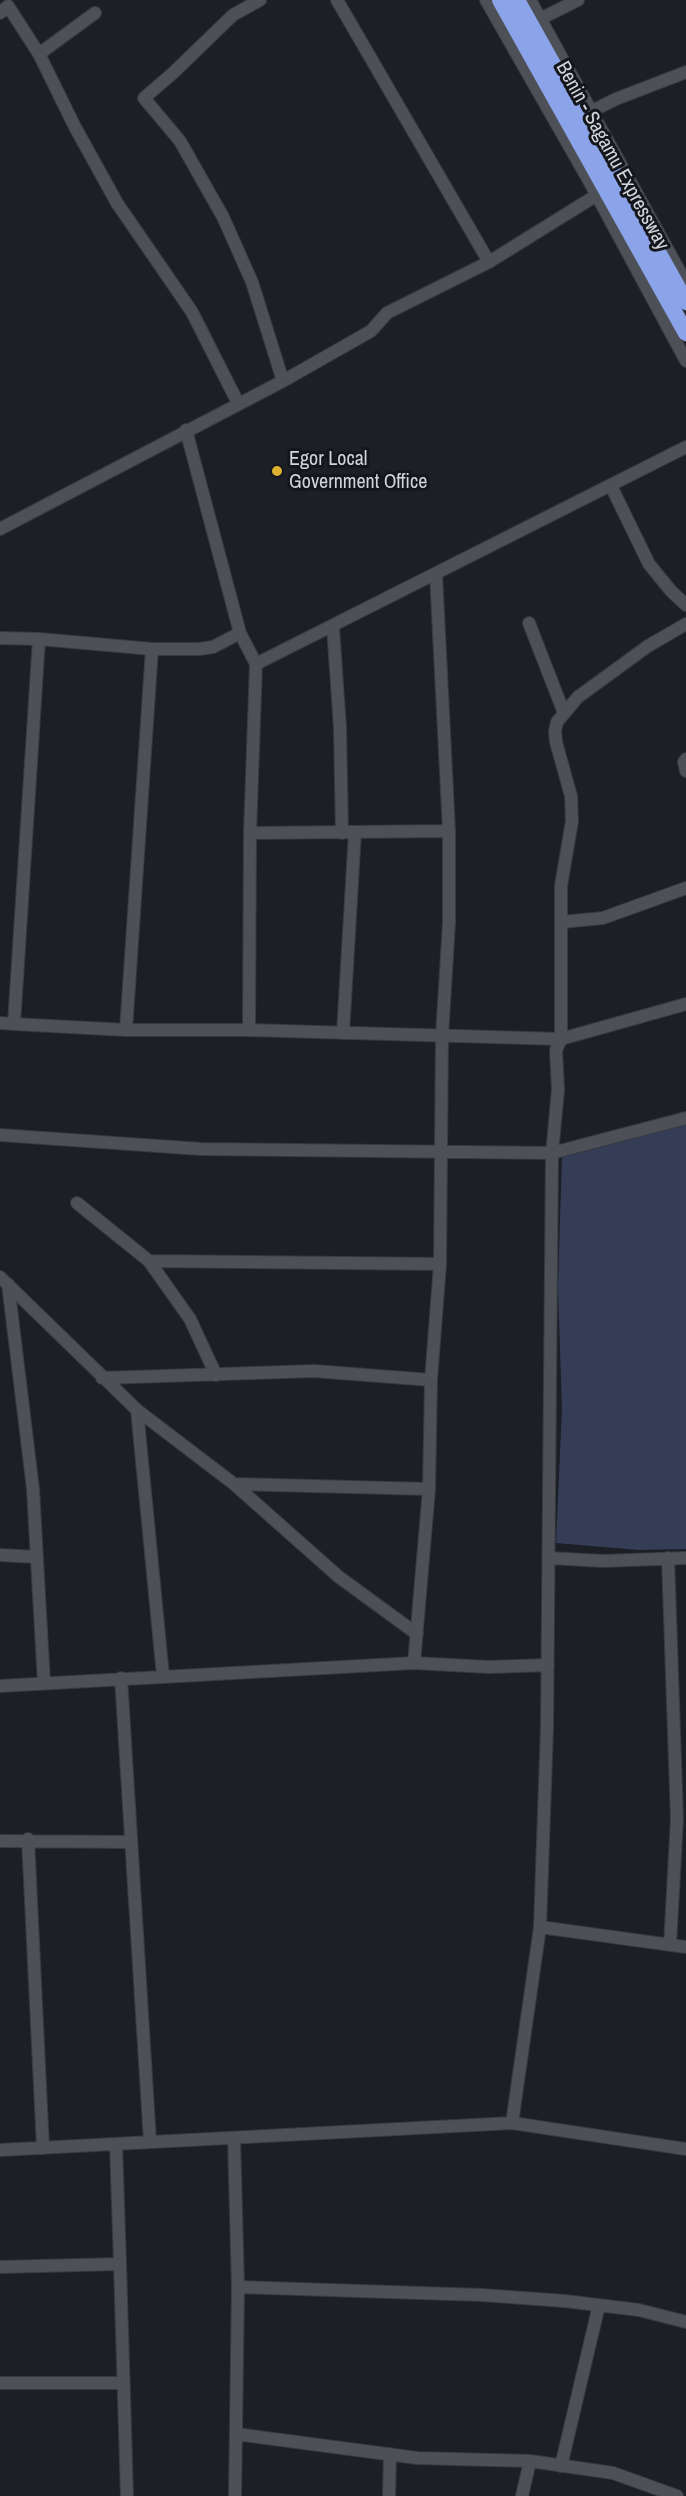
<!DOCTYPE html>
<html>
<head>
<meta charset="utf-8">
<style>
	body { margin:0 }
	canvas { display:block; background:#1c1f25 }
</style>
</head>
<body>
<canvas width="686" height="2496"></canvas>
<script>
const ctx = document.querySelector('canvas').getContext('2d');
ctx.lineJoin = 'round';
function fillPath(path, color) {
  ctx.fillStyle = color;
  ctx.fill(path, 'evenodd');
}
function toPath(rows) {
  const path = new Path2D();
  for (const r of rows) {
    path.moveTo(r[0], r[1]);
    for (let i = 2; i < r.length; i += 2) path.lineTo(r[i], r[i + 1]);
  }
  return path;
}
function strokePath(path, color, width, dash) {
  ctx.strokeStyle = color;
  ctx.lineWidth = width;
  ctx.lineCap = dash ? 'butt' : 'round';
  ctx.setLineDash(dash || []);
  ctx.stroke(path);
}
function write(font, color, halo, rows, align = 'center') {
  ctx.font = font + ' "Archivo Narrow",sans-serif';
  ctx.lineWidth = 6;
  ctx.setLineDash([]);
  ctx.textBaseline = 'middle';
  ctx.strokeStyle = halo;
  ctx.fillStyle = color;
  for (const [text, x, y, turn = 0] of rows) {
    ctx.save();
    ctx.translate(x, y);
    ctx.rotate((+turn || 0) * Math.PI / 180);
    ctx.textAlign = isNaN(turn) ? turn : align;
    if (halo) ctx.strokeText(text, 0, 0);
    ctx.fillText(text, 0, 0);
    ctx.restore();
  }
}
fillPath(toPath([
	[686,1124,686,1549,639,1550,556,1543,562,1409,558,1287,562,1155]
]), '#343d55');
const minor = toPath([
	[260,0,233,15,173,73,144,98,180,141,223,217,252,282,283,381],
	[337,0,489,262],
	[486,0,588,179,686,361],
	[530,0,686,283],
	[0,13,8,6,39,54,75,127,117,203,192,312,238,403],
	[540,19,578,0],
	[39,54,95,13],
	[592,111,616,99,686,72],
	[611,486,649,564,671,591,686,605],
	[0,529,283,381,371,331,387,313,489,262,597,195],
	[529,623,564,713],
	[333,627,340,728,342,833],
	[0,638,39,639,152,649,199,649,213,647,240,633],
	[256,664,686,447],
	[686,759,684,762,686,771],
	[250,833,449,831],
	[562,922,603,918,686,888],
	[0,1023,14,1024,39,639],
	[14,1024,126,1030,249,1030,250,833,256,664,240,633,186,430],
	[126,1030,152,649],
	[249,1030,561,1039,686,1004],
	[343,1033,355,832],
	[0,1135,201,1149,552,1153,686,1118],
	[77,1203,149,1261,190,1319,216,1375],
	[149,1261,440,1264],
	[0,1277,137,1410,234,1484,339,1577,417,1634],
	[8,1284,33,1489,44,1683],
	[102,1378,314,1371,431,1380],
	[137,1410,163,1676],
	[234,1484,429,1489],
	[0,1555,37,1557],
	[549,1558,603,1561,686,1558],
	[668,1558,677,1819,670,1945],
	[414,1663,429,1489,431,1380,440,1264,442,1036,449,922,449,831,436,574],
	[121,1678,150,2142],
	[0,1686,414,1663,489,1667,548,1665],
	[28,1839,43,2148],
	[0,1841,130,1842],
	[540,1927,686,1947],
	[512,2123,540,1927,547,1727,552,1153,558,1090,556,1050,561,1039,561,886,572,821,571,796,556,742,555,731,557,722,578,697,648,646,686,624],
	[234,2138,238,2287,235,2496],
	[116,2144,120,2264],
	[0,2150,512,2123,686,2149],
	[0,2267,120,2264,127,2496],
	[238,2287,482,2295,565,2301,639,2310,686,2322],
	[0,2383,123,2383],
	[236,2434,417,2458,530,2461,613,2473,677,2496],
	[561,2466,599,2305],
	[389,2496,390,2454],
	[522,2496,530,2461]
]);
const highway = toPath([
	[500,0,686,333],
	[517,0,686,302]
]);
strokePath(minor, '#383a3f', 14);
strokePath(highway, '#383a3f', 18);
strokePath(minor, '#4d5057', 12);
strokePath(highway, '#8ba4e9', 16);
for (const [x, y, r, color] of [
	[277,471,6,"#deb133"]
]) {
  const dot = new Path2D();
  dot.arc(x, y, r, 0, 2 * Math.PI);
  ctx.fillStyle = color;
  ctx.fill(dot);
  strokePath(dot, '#13161b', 2);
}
write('20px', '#d3d4d9', '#13161b', [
	["Benin - Sagamu Expressway",612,156,61]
]);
write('20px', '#d3d4d9', '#13161b', [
	["Egor Local",289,460],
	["Government Office",289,483]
], 'left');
</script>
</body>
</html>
